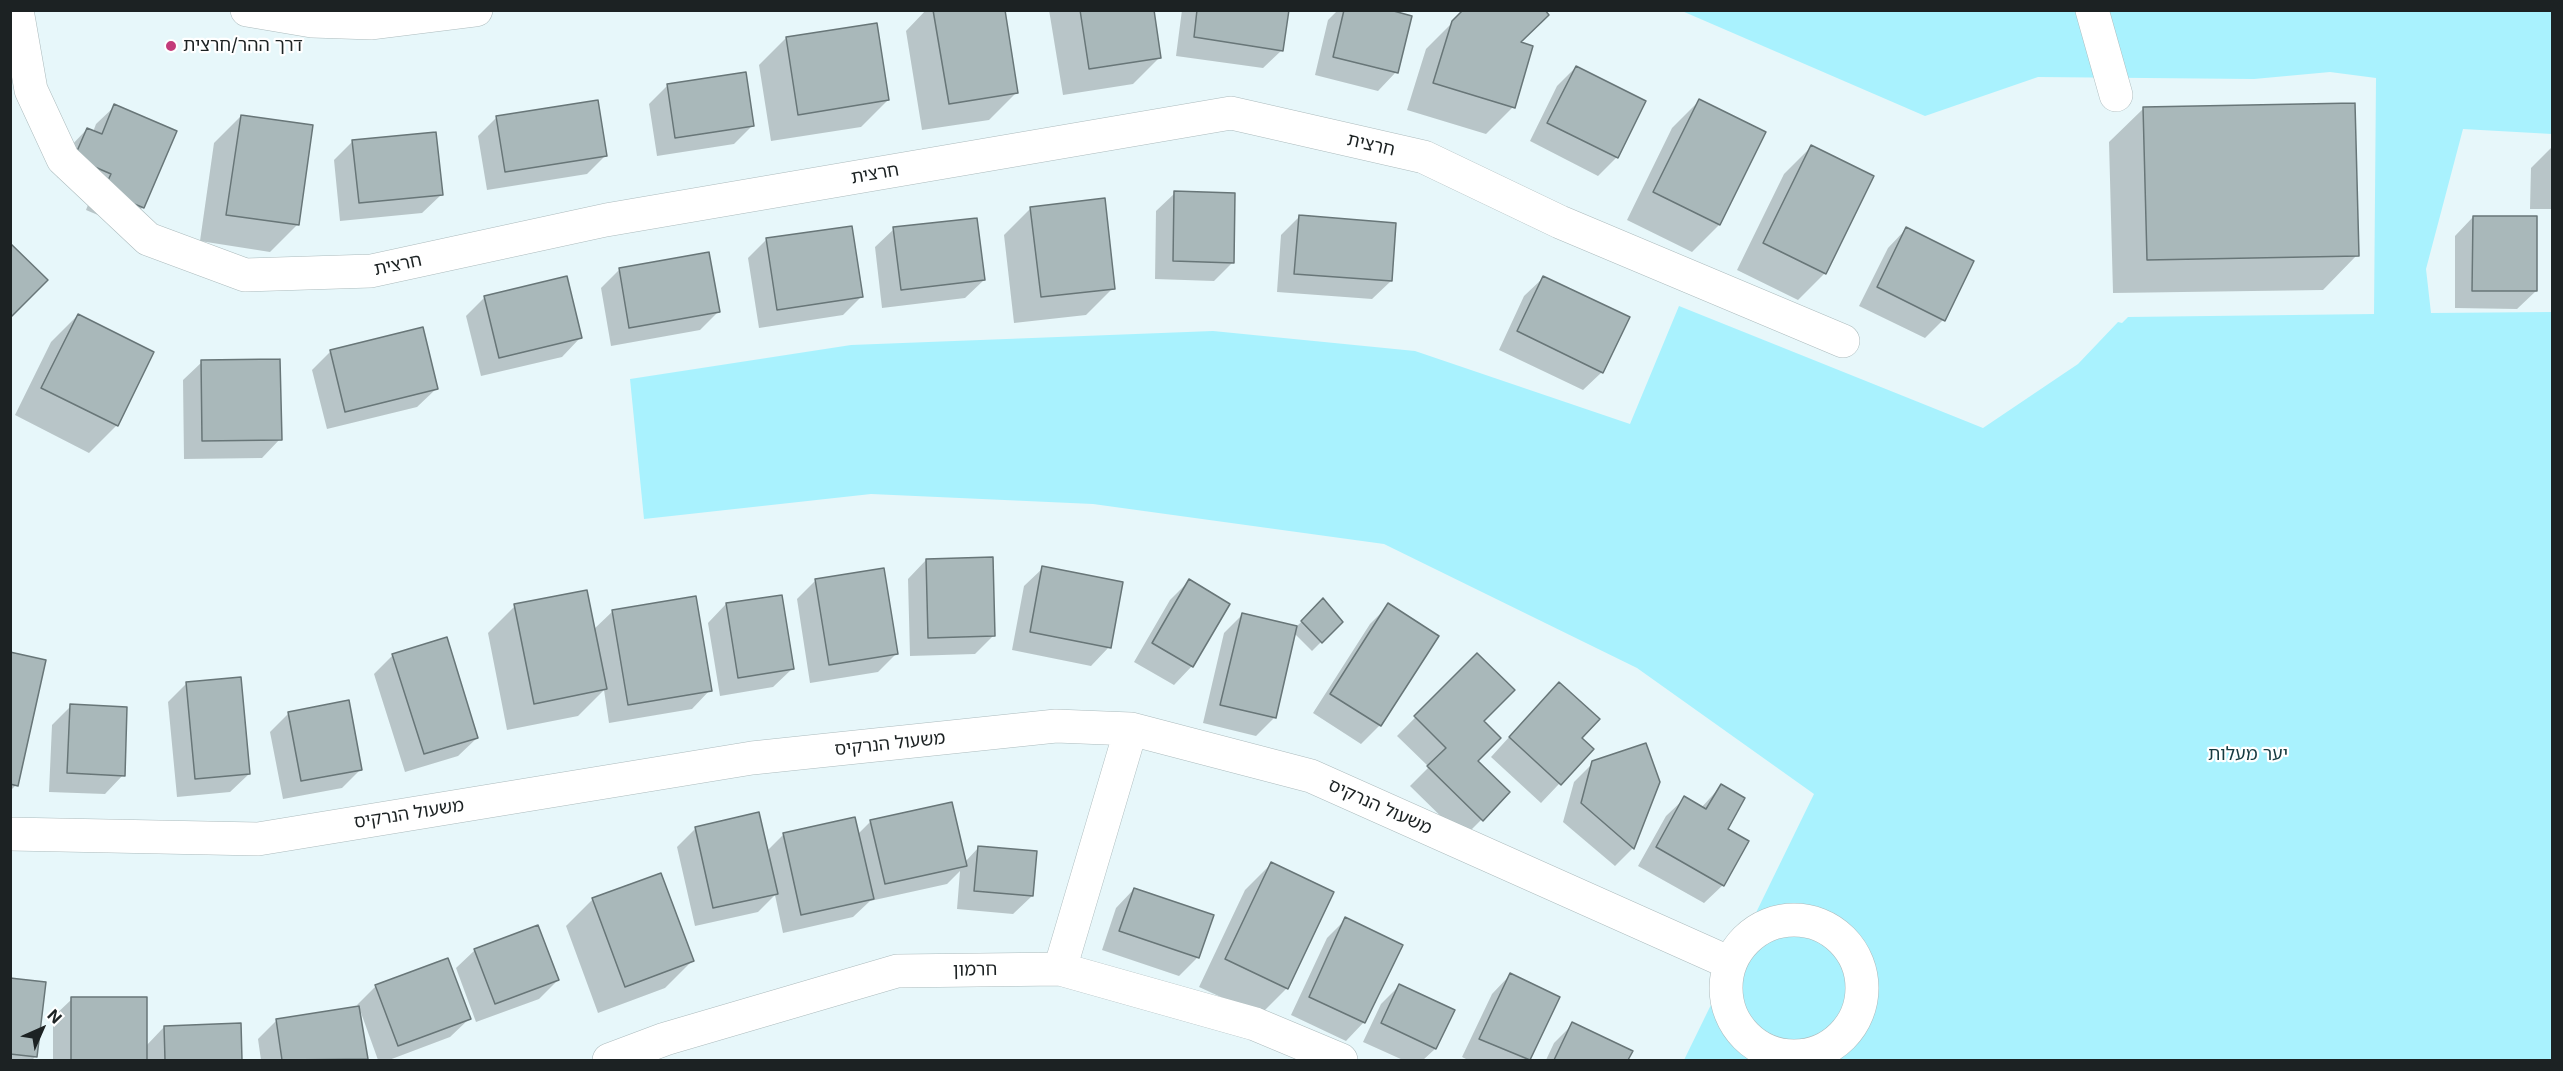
<!DOCTYPE html>
<html>
<head>
<meta charset="utf-8">
<style>
	body { margin:0 }
	#map { position:relative; width:2563px; height:1071px; overflow:hidden; background:#e7f7fa; font-family:Inter,sans-serif }
	canvas { display:block }
	.frame { position:absolute; inset:0; border:12px solid #1c2223; pointer-events:none }
	.north { position:absolute; left:12px; top:999px; width:60px; height:60px; -webkit-text-stroke:4px #fff; paint-order:stroke; rotate:45deg; font-size:16px; font-weight:700; line-height:24px; text-align:center; color:#1c2223 }
	.north::after { content:''; display:block; margin:auto; width:21px; height:27px; background:#1c2223; clip-path:polygon(50% 0,100% 100%,50% 72%,0 100%) }
</style>
</head>
<body>
<div id="map">
<canvas width="2563" height="1071"></canvas>
<div class="frame"></div>
<div class="north">N</div>
</div>
<script>
const ctx = document.querySelector('canvas').getContext('2d');
ctx.lineJoin = 'round';
function fillPath(path, color) {
  ctx.fillStyle = color;
  ctx.fill(path, 'evenodd');
}
function toPath(rows) {
  const path = new Path2D();
  for (const r of rows) {
    if (r.length === 3) {
      path.moveTo(r[0] + r[2], r[1]);
      path.arc(r[0], r[1], r[2], 0, 2 * Math.PI);
      continue;
    }
    path.moveTo(r[0], r[1]);
    for (let i = 2; i < r.length; i += 2) path.lineTo(r[i], r[i + 1]);
  }
  return path;
}
function strokePath(path, color, width, dash) {
  ctx.strokeStyle = color;
  ctx.lineWidth = width;
  ctx.lineCap = dash ? 'butt' : 'round';
  ctx.setLineDash(dash || []);
  ctx.stroke(path);
}
function write(font, color, halo, rows, align = 'center') {
  ctx.font = font + ' Inter,"Noto Sans Hebrew",sans-serif';
  ctx.lineWidth = 4.5;
  ctx.setLineDash([]);
  ctx.textBaseline = 'middle';
  ctx.strokeStyle = halo;
  ctx.fillStyle = color;
  for (const [text, x, y, turn = 0] of rows) {
    ctx.save();
    ctx.translate(x, y);
    ctx.rotate((+turn || 0) * Math.PI / 180);
    ctx.textAlign = isNaN(turn) ? turn : align;
    if (halo) ctx.strokeText(text, 0, 0);
    ctx.fillText(text, 0, 0);
    ctx.restore();
  }
}
fillPath(toPath([
	[1682,11,2552,11,2552,134,2463,129,2426,269,2431,313,2552,312,2552,1060,1684,1060,1814,794,1637,668,1384,544,1093,504,871,494,644,519,630,379,851,345,1213,331,1415,351,1630,424,1679,306,1983,428,2078,364,2118,322,2122,323,2128,317,2374,314,2376,78,2330,72,2254,79,2038,77,1925,116]
]), '#a9f2fe');
fillPath(toPath([
	[926,10,1003,10,1016,93,989,120,922,130,906,31],
	[1049,10,1153,10,1160,57,1133,84,1063,95],
	[1182,10,1287,10,1282,50,1263,68,1176,56],
	[1338,10,1384,10,1396,72,1378,91,1315,75,1328,20],
	[1465,10,1519,43,1513,107,1486,134,1407,110,1426,49],
	[786,38,888,100,861,127,771,141,759,65],
	[1576,67,1617,157,1598,176,1530,141,1557,86],
	[668,85,753,125,734,144,657,156,649,104],
	[1699,101,1764,133,1719,225,1692,252,1627,220,1672,128],
	[115,106,175,132,143,207,124,226,86,210,93,192,57,177,69,148,87,129,93,132,96,124],
	[2144,108,2357,255,2323,290,2113,293,2109,142],
	[241,116,297,225,270,252,200,241,214,143],
	[497,117,605,156,587,174,487,190,478,136],
	[353,141,441,195,422,213,340,221,334,160],
	[1811,147,1825,273,1798,300,1737,270,1784,174],
	[2552,147,2552,209,2530,209,2531,168],
	[1175,193,1233,262,1214,281,1155,279,1156,211],
	[1031,208,1113,288,1086,315,1014,323,1004,235],
	[1299,217,1391,281,1372,299,1277,292,1281,235],
	[2473,217,2536,291,2517,309,2455,308,2455,236],
	[894,229,984,280,965,298,882,308,875,247],
	[1906,229,1943,320,1925,338,1859,306,1888,248],
	[767,239,861,297,843,315,759,328,748,258],
	[619,270,718,312,700,330,611,346,601,288],
	[566,278,580,338,562,357,481,376,466,316,484,298],
	[1543,278,1602,372,1583,390,1499,350,1524,296],
	[78,315,152,353,116,426,89,453,15,415,51,342],
	[331,351,436,389,417,407,327,429,312,370],
	[202,362,280,439,262,458,184,459,183,380],
	[926,560,993,636,975,654,910,656,908,579],
	[1043,568,1109,647,1091,666,1012,650,1024,586],
	[815,581,896,654,878,672,810,683,797,599],
	[1189,581,1192,666,1174,685,1134,662,1170,600],
	[780,596,792,669,773,687,720,696,708,623,726,604],
	[1323,601,1341,622,1312,651,1294,633,1275,717,1256,736,1203,723,1224,633,1242,615,1296,627],
	[1389,605,1380,725,1361,744,1313,713,1370,624],
	[515,606,593,630,613,611,710,690,692,709,609,723,604,690,578,716,507,730,488,633],
	[10,653,16,785,10,791],
	[393,655,477,738,458,756,405,772,374,674],
	[1477,655,1482,721,1476,761,1508,793,1463,838,1410,786,1429,767,1397,736],
	[187,683,249,774,230,792,177,797,168,702],
	[1541,702,1592,749,1541,803,1491,757],
	[71,706,123,775,105,794,49,792,52,725],
	[289,713,360,770,342,788,283,799,270,732],
	[1593,763,1658,782,1633,848,1615,866,1563,822,1574,782],
	[1721,786,1726,830,1723,885,1704,903,1638,866,1666,816,1685,798,1701,808],
	[871,821,965,862,979,847,1032,896,1013,914,957,909,960,871,947,884,870,901,853,917,783,933,775,895,758,912,695,926,677,847,696,828,767,851,784,834,857,835],
	[1272,863,1287,988,1260,1015,1199,987,1245,890],
	[1134,889,1198,957,1179,976,1102,950,1116,908],
	[593,899,692,961,665,988,598,1013,566,926],
	[1346,919,1364,1022,1346,1041,1291,1015,1327,938],
	[475,950,558,980,539,999,476,1022,456,968],
	[1510,975,1558,997,1528,1060,1468,1060,1462,1057,1492,994],
	[10,979,36,1056,32,1060,10,1060],
	[376,986,469,1019,450,1037,389,1060,378,1060,360,1010,366,1059,364,1060,261,1060,258,1039,277,1020,359,1007,357,1005],
	[1399,986,1435,1049,1423,1060,1403,1060,1363,1042,1381,1004],
	[72,999,146,1046,164,1027,239,1024,241,1060,53,1060,53,1017],
	[1573,1024,1631,1051,1626,1060,1546,1060,1554,1043]
]), '#0003');
const building = toPath([
	[933,10,1005,10,1018,93,949,104,933,10],
	[1080,10,1154,10,1161,58,1089,69,1080,10],
	[1197,10,1289,10,1283,51,1194,37,1197,10],
	[1344,10,1390,10,1412,16,1398,73,1333,57,1344,10],
	[1463,10,1545,10,1549,15,1521,42,1533,46,1515,108,1433,83,1452,21,1463,10],
	[877,23,889,100,798,115,786,37,877,23],
	[1576,66,1646,101,1618,158,1547,123,1576,66],
	[746,72,754,126,675,138,667,84,746,72],
	[1699,99,1766,132,1720,225,1653,192,1699,99],
	[598,100,607,156,505,172,496,116,598,100],
	[2355,103,2359,256,2147,260,2143,107,2355,103],
	[114,104,177,131,144,208,103,191,111,174,74,158,87,128,102,134,114,104],
	[241,115,313,125,299,225,226,215,241,115],
	[436,132,443,195,359,203,352,140,436,132],
	[1811,145,1874,176,1826,274,1763,243,1811,145],
	[1174,191,1235,193,1234,263,1173,261,1174,191],
	[1105,198,1115,289,1041,297,1030,207,1105,198],
	[1299,215,1396,223,1392,281,1294,274,1299,215],
	[2473,216,2537,216,2537,291,2472,291,2473,216],
	[977,218,985,280,901,290,893,227,977,218],
	[852,226,863,297,777,310,766,238,852,226],
	[1906,227,1974,261,1945,321,1877,287,1906,227],
	[10,243,48,280,10,318,10,243],
	[709,252,720,312,629,328,619,268,709,252],
	[567,276,582,338,499,358,484,296,567,276],
	[1543,276,1630,317,1603,373,1517,331,1543,276],
	[78,314,154,352,118,426,41,388,78,314],
	[423,327,438,389,345,412,330,350,423,327],
	[280,359,282,440,202,441,201,360,280,359],
	[993,557,995,636,928,638,926,559,993,557],
	[1042,566,1123,582,1111,648,1030,632,1042,566],
	[884,568,898,654,829,665,815,579,884,568],
	[1189,579,1230,604,1193,667,1152,643,1189,579],
	[587,590,607,689,534,704,514,604,587,590],
	[782,595,794,669,738,678,726,603,782,595],
	[696,596,712,691,628,705,612,610,696,596],
	[1323,598,1343,622,1322,643,1301,621,1323,598],
	[1388,603,1439,636,1381,726,1330,694,1388,603],
	[1242,613,1297,626,1276,718,1220,705,1242,613],
	[447,637,478,738,424,754,392,654,447,637],
	[10,652,46,660,18,786,10,784,10,652],
	[1477,653,1515,690,1484,721,1501,738,1478,761,1510,792,1483,821,1427,766,1446,748,1414,716,1477,653],
	[241,677,250,774,195,779,186,682,241,677],
	[1559,682,1600,719,1582,738,1594,749,1561,785,1509,737,1559,682],
	[349,700,362,770,301,781,288,712,349,700],
	[70,704,127,707,125,776,67,773,70,704],
	[1646,743,1660,782,1634,849,1581,803,1592,761,1646,743],
	[1721,784,1745,798,1728,829,1749,841,1724,886,1656,847,1684,796,1706,809,1721,784],
	[952,802,967,866,885,884,870,820,952,802],
	[759,812,778,894,713,908,695,827,759,812],
	[855,817,874,899,801,915,783,833,855,817],
	[978,846,1037,851,1033,896,974,891,978,846],
	[1271,862,1334,892,1288,989,1225,959,1271,862],
	[661,873,694,961,625,987,592,898,661,873],
	[1134,888,1214,915,1199,958,1119,931,1134,888],
	[1345,917,1403,945,1365,1023,1309,997,1345,917],
	[538,925,559,980,495,1004,474,949,538,925],
	[448,958,471,1019,398,1046,375,985,448,958],
	[1510,973,1560,997,1530,1060,1479,1039,1510,973],
	[10,978,46,982,37,1057,10,1054,10,978],
	[1399,984,1455,1010,1436,1049,1381,1023,1399,984],
	[71,997,147,997,147,1060,71,1060,71,997],
	[359,1006,368,1059,282,1060,276,1019,359,1006],
	[1572,1022,1633,1051,1628,1060,1554,1060,1572,1022],
	[241,1023,242,1060,165,1060,164,1026,241,1023]
]);
fillPath(building, '#a9b8ba');
strokePath(building, '#687678', 1.5);
const minor = toPath([
	[17,10,31,90,63,159,148,239,245,275,371,271,606,220,1231,113,1424,157,1560,222,1843,341],
	[2092,10,2116,95],
	[10,834,258,839,752,758,1056,726,1131,729,1311,776,1730,963],
	[1794,988,68],
	[1060,969,1131,729],
	[609,1060,665,1039,897,971,1060,969,1255,1024,1341,1060]
]);
const major = toPath([
	[247,10,312,21,372,23,476,10]
]);
strokePath(minor, '#acbbbd', 34);
strokePath(major, '#acbbbd', 34);
strokePath(minor, '#fff', 33);
strokePath(major, '#fff', 33);
for (const [x, y, r, color] of [
	[171,46,6,"#c33b7a"]
]) {
  const dot = new Path2D();
  dot.arc(x, y, r, 0, 2 * Math.PI);
  ctx.fillStyle = color;
  ctx.fill(dot);
  strokePath(dot, '#fff', 2);
}
write('18px', '#1c2223', '#fff', [
	["דרך ההר/חרצית",183,46]
], 'left');
write('18px', '#1c2223', '#fff', [
	["חרצית",1371,145,13],
	["חרצית",875,174,-10],
	["חרצית",398,265,-12],
	["משעול הנרקיס",890,744,-6],
	["משעול הנרקיס",1380,807,24],
	["משעול הנרקיס",409,814,-9],
	["חרמון",975,970,-1]
]);
write('18px', '#163b41', '#fff', [
	["יער מעלות",2248,755]
]);
</script>
</body>
</html>
